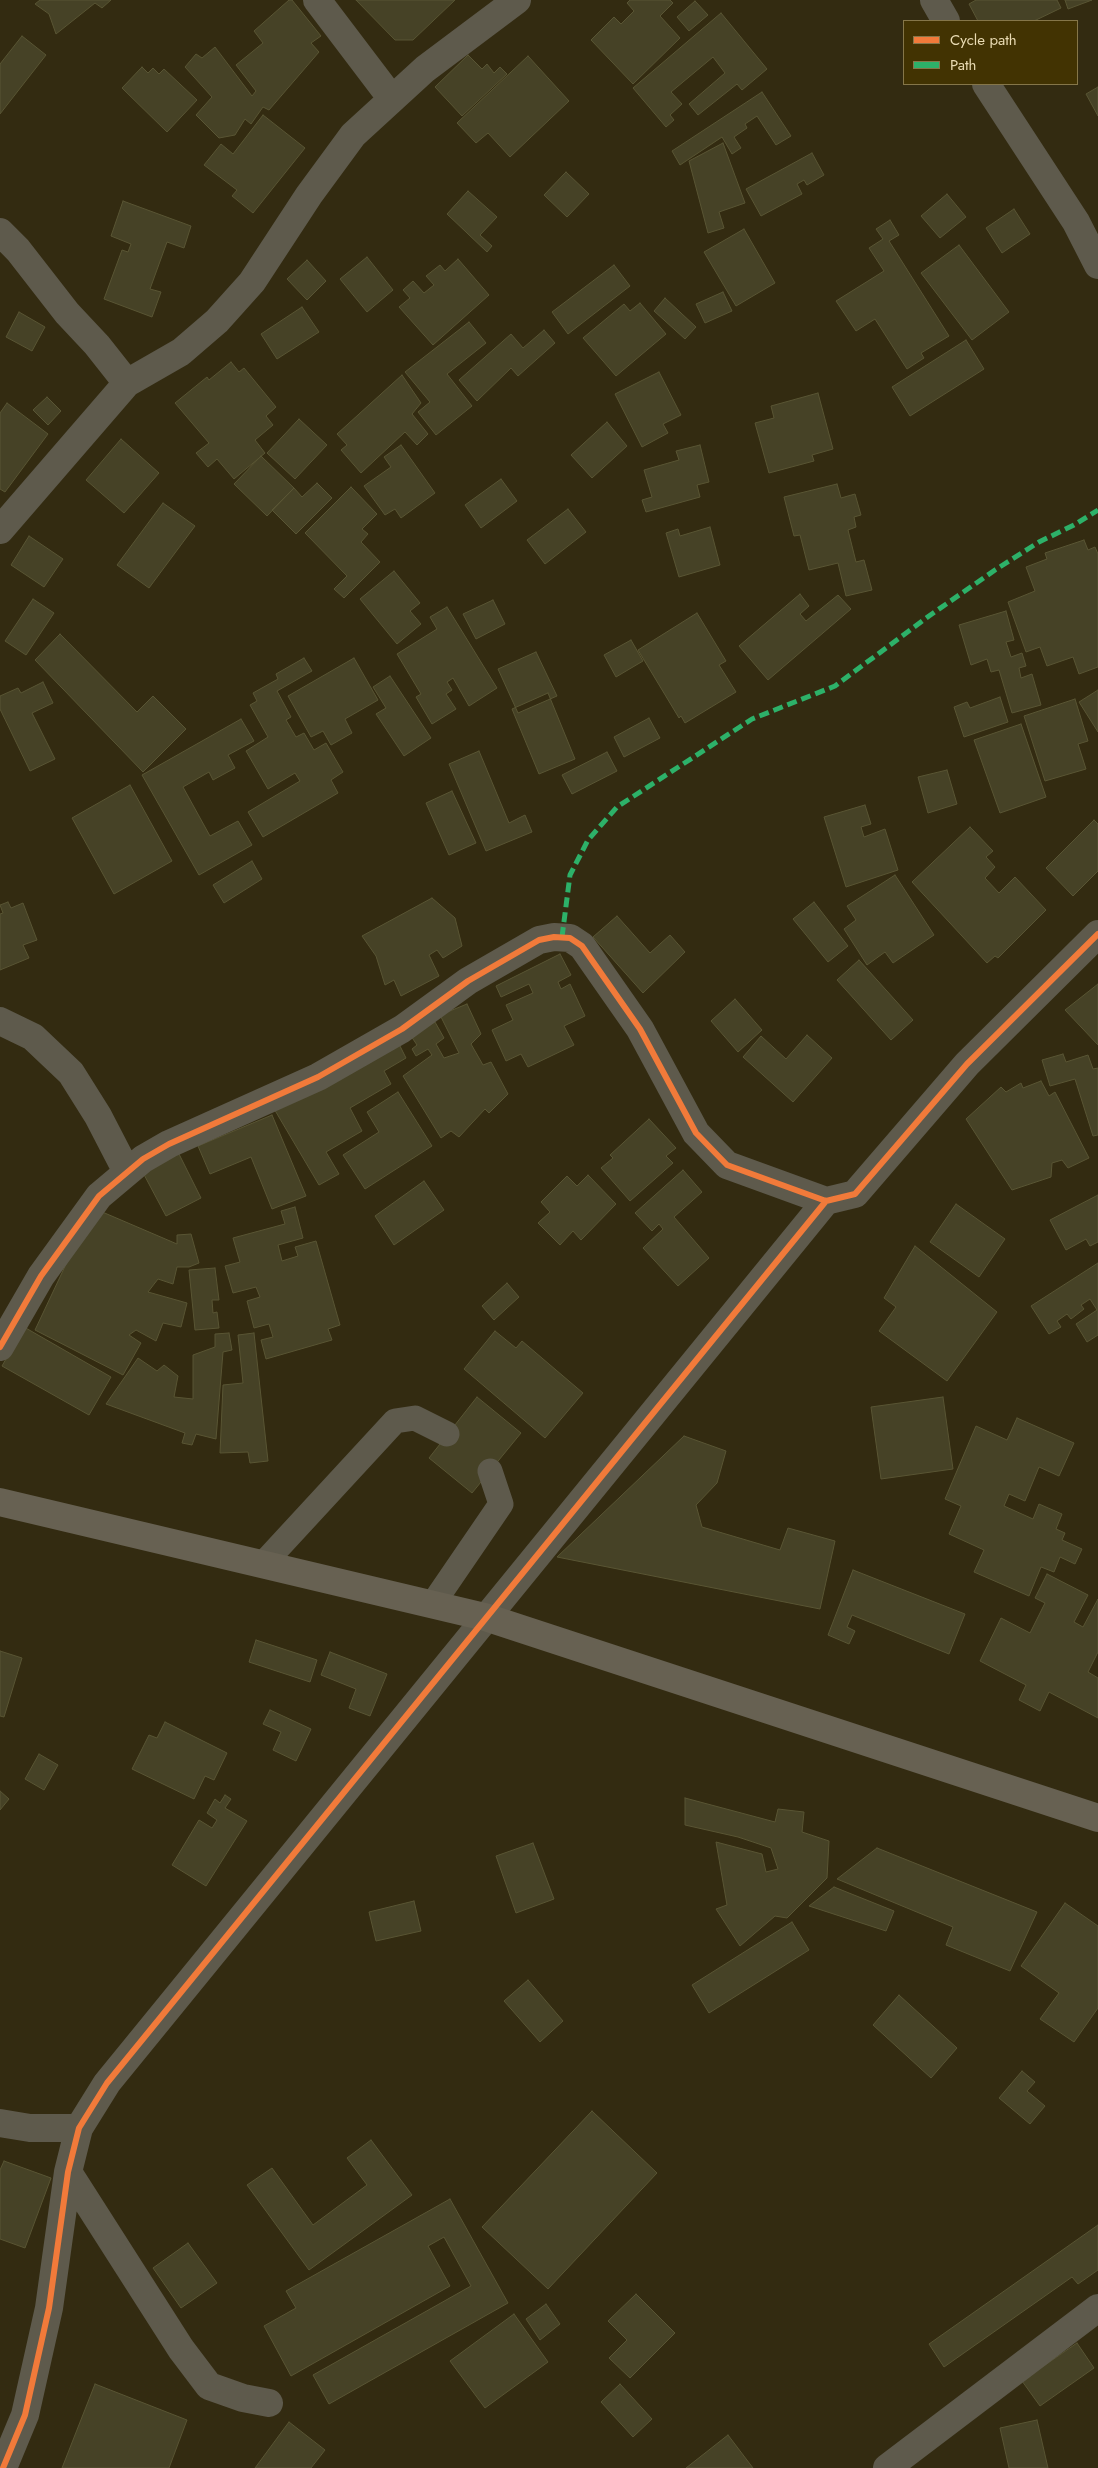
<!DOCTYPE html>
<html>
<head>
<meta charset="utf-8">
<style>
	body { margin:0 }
	#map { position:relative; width:1098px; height:2468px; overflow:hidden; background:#332b11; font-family:Jost,sans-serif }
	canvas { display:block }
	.legend { position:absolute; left:903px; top:20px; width:175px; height:65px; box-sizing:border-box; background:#423302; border:1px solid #857649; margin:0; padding:6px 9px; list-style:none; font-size:15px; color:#e9dbb3 }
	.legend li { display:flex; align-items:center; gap:10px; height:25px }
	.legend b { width:25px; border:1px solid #857649 }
</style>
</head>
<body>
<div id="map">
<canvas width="1098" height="2468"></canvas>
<ul class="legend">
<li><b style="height:6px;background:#f17a3a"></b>Cycle path</li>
<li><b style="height:6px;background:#2db169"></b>Path</li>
</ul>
</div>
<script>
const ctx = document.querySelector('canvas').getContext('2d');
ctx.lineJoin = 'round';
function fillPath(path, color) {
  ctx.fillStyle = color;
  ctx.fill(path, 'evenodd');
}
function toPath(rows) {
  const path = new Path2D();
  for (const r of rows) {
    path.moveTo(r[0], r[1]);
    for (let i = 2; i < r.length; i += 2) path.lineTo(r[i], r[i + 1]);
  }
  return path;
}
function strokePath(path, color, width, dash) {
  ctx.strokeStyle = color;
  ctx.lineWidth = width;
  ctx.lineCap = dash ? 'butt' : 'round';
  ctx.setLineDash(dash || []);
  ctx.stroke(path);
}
const building = toPath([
	[40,0,111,0,102,8,95,3,56,34,49,14,35,4,40,0],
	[289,0,292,0,321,36,311,43,319,52,269,110,263,107,251,124,245,119,235,135,219,138,196,115,212,97,185,67,196,54,202,58,215,47,252,96,256,91,236,65,263,43,254,31,289,0],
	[356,0,455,0,413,40,395,40,356,0],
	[630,0,670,0,673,3,660,16,680,38,633,84,591,40,614,17,621,24,634,11,627,3,630,0],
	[976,0,1057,0,1061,8,1034,21,978,21,969,4,976,0],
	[1065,0,1092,0,1068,9,1065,0],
	[695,1,708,15,689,31,677,17,695,1],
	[721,13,767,69,742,90,737,84,698,115,689,104,725,73,713,57,671,92,682,104,670,115,674,120,666,127,633,88,721,13],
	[22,36,46,55,0,114,0,64,22,36],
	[468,55,482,69,487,64,494,73,500,67,507,74,462,116,435,87,468,55],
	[528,56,569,101,510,157,488,133,476,143,457,123,528,56],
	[142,67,148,73,153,68,159,74,164,69,197,100,167,132,122,88,142,67],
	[1098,87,1098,116,1086,94,1098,87],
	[762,92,791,136,776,145,757,116,745,124,747,128,734,137,741,148,732,154,722,137,680,165,672,151,762,92],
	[263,115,305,148,253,213,232,196,237,190,204,165,221,144,233,154,263,115],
	[723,143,745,203,719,212,724,228,708,233,689,161,723,143],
	[812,153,824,175,807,185,804,180,797,184,802,194,761,216,746,189,812,153],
	[566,172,589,194,567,217,544,195,566,172],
	[468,191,497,217,480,235,492,246,487,252,447,214,468,191],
	[947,194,966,217,940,238,921,216,947,194],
	[123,201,191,226,184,248,167,242,150,289,161,292,152,317,104,299,122,250,128,252,131,244,111,236,123,201],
	[1014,209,1030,234,1002,253,986,228,1014,209],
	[890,220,899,235,889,241,949,336,921,353,924,358,907,369,875,319,856,331,836,301,884,271,869,248,883,239,876,229,890,220],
	[744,229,775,283,736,306,704,252,744,229],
	[959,245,1009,312,972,340,921,273,959,245],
	[367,257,393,290,367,312,340,279,367,257],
	[458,259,489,295,433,345,399,307,410,298,403,290,413,281,424,293,434,285,426,276,440,265,445,271,458,259],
	[307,260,326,281,307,300,287,279,307,260],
	[614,265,630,286,568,334,552,312,614,265],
	[723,292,732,311,705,323,696,304,723,292],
	[665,298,696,327,685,339,654,311,665,298],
	[640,303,666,334,616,376,583,338,624,304,630,311,640,303],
	[302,307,319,332,277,359,261,334,302,307],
	[19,312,45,327,32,351,6,337,19,312],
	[469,322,486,343,447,374,472,406,436,435,418,412,430,402,405,372,469,322],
	[544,330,555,343,518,376,511,368,477,401,459,380,511,334,523,348,544,330],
	[966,340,984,369,910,416,892,387,966,340],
	[231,362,239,372,244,368,276,407,266,416,273,425,255,440,265,453,234,479,217,459,208,467,196,453,209,443,175,403,207,377,209,380,231,362],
	[659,372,681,415,663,424,668,433,642,447,615,394,659,372],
	[402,375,421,403,412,414,428,434,417,445,405,432,361,473,341,450,347,445,337,434,402,375],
	[818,393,833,449,812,455,814,461,769,473,755,423,774,418,771,406,818,393],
	[47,397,61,411,48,425,33,410,47,397],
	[7,403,48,434,5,492,0,489,0,413,7,403],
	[299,419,327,445,295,479,267,453,299,419],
	[607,422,627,446,592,478,571,455,607,422],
	[121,439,159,473,124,513,86,480,121,439],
	[401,445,435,493,401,518,395,509,385,515,364,486,391,467,384,457,401,445],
	[700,445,709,482,697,485,700,497,646,512,642,500,652,497,644,470,679,460,676,451,700,445],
	[261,456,294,488,267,516,234,484,261,456],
	[501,479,517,501,481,528,465,505,501,479],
	[317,483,332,498,296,534,272,510,294,488,302,497,317,483],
	[837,484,841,498,855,494,861,515,854,517,856,527,848,530,856,562,864,560,872,590,846,596,838,563,809,570,800,535,794,536,784,497,837,484],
	[351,487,377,514,362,529,368,534,361,542,380,562,344,598,334,589,347,576,305,533,351,487],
	[163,503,195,526,149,588,117,565,163,503],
	[568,509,586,532,545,564,527,540,568,509],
	[710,527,720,565,679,577,666,533,678,529,680,536,710,527],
	[29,536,63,559,44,587,11,565,29,536],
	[1084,540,1088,550,1095,547,1098,554,1098,667,1079,674,1073,657,1047,666,1040,647,1026,652,1008,602,1035,591,1026,567,1047,559,1045,553,1084,540],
	[394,571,420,603,410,611,421,624,397,644,360,599,394,571],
	[800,594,809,606,800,614,806,621,838,595,851,609,768,680,739,646,800,594],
	[33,599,54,613,26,655,5,641,33,599],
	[493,600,505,624,476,639,463,614,493,600],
	[447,607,497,688,469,706,453,678,447,682,452,690,446,694,456,709,432,724,416,697,421,694,397,654,437,629,430,617,447,607],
	[1006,611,1014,640,1006,642,1011,657,1022,653,1026,666,1019,668,1021,678,1032,674,1041,705,1012,713,999,670,991,672,987,659,971,665,959,625,1006,611],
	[697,613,726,661,719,665,736,692,685,723,681,716,679,718,638,650,697,613],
	[60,634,137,712,153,696,186,729,143,772,35,660,60,634],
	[631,640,643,661,616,677,604,655,631,640],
	[536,652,557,696,518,713,498,669,536,652],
	[304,658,312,671,277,691,291,717,286,720,296,737,304,733,314,750,326,743,343,772,331,780,338,793,263,837,248,812,300,781,295,773,268,789,246,751,268,737,250,705,257,701,253,693,278,679,276,674,304,658],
	[354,658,378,700,345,719,352,733,331,745,323,731,311,737,288,696,354,658],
	[390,676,431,738,404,756,376,714,386,708,373,687,390,676],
	[43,682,53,703,32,713,55,759,30,771,0,709,0,696,18,688,21,693,43,682],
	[1098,690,1098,732,1079,702,1098,690],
	[548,693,575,759,539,774,512,709,548,693],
	[1000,697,1008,722,964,737,954,707,967,702,970,708,1000,697],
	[1075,699,1088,741,1078,744,1086,769,1045,781,1024,716,1075,699],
	[649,718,660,738,624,757,614,737,649,718],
	[241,719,254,741,228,755,235,768,213,780,209,772,183,787,210,836,238,821,252,845,199,875,142,775,241,719],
	[1021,724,1046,797,1000,813,974,740,1021,724],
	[479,751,509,823,525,815,532,832,486,851,449,764,479,751],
	[607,752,617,771,572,794,562,775,607,752],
	[947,770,957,804,928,813,918,777,947,770],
	[130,785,172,861,114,894,72,818,130,785],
	[452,791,476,843,449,855,426,803,452,791],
	[865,805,871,824,861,827,864,837,885,829,898,870,846,887,824,817,865,805],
	[1094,820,1098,824,1098,871,1073,896,1046,868,1094,820],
	[970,827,993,851,986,857,995,867,985,878,999,893,1015,877,1046,910,998,958,995,956,987,963,912,882,970,827],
	[252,861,262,879,224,903,213,885,252,861],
	[895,875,934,935,893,963,885,952,867,965,844,929,856,920,847,906,895,875],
	[432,898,455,918,462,946,443,958,437,950,429,955,439,976,401,996,394,980,385,985,376,956,362,936,432,898],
	[8,902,11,908,23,903,37,940,23,945,29,958,0,970,0,914,3,913,0,905,8,902],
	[814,902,848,946,828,962,793,919,814,902],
	[617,916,650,953,670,935,685,952,643,993,593,937,617,916],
	[560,954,571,975,558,982,561,989,570,984,585,1016,564,1026,574,1045,528,1067,521,1054,506,1061,492,1030,513,1020,506,1005,533,993,529,984,501,997,496,986,560,954],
	[859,960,913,1020,891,1040,837,980,859,960],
	[1098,984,1098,1045,1065,1010,1098,984],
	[735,999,762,1030,738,1052,711,1021,735,999],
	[467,1004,481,1034,471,1044,483,1065,491,1062,508,1094,489,1113,485,1109,459,1137,451,1131,441,1138,403,1076,432,1055,428,1049,416,1056,412,1049,417,1045,411,1036,435,1022,444,1038,436,1044,444,1058,459,1053,440,1015,467,1004],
	[807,1035,832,1058,793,1102,743,1057,761,1036,786,1059,807,1035],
	[398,1042,406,1058,384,1071,391,1084,350,1108,362,1131,326,1152,339,1174,319,1185,273,1107,398,1042],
	[1063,1054,1066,1062,1088,1055,1093,1069,1098,1068,1098,1135,1093,1136,1075,1079,1050,1086,1042,1060,1063,1054],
	[1041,1081,1049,1096,1055,1092,1089,1158,1068,1168,1062,1160,1052,1163,1051,1177,1012,1190,966,1119,1001,1087,1006,1092,1021,1083,1023,1088,1041,1081],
	[398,1092,432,1146,365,1189,343,1155,379,1132,367,1112,398,1092],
	[272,1115,306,1196,272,1209,251,1157,210,1174,198,1146,272,1115],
	[649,1119,676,1148,666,1156,673,1163,630,1201,601,1168,613,1158,610,1155,649,1119],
	[177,1150,201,1198,166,1216,141,1169,177,1150],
	[683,1170,702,1192,674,1217,709,1258,678,1286,643,1248,663,1229,659,1224,652,1231,635,1213,683,1170],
	[588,1175,616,1204,581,1240,573,1231,560,1245,538,1223,550,1212,541,1202,567,1176,577,1186,588,1175],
	[424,1181,444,1210,394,1245,375,1216,424,1181],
	[1098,1195,1098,1242,1090,1246,1086,1239,1066,1250,1050,1220,1098,1195],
	[956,1204,1005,1239,979,1277,930,1242,956,1204],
	[295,1207,303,1238,278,1245,282,1261,298,1256,295,1247,316,1241,340,1325,328,1329,332,1340,266,1359,261,1340,273,1337,269,1324,254,1328,247,1301,260,1297,256,1287,233,1293,225,1266,240,1262,233,1238,285,1224,281,1211,295,1207],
	[100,1211,177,1244,177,1235,191,1234,199,1263,189,1267,177,1267,173,1284,158,1279,148,1292,187,1303,181,1327,163,1323,156,1341,136,1330,129,1335,141,1343,123,1375,35,1330,85,1224,100,1211],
	[915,1246,997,1312,947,1381,879,1331,896,1307,884,1298,915,1246],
	[1098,1263,1098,1335,1087,1342,1076,1324,1097,1310,1090,1299,1081,1305,1084,1309,1071,1319,1067,1314,1057,1321,1061,1327,1049,1334,1031,1306,1098,1263],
	[215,1268,219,1300,212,1300,213,1313,217,1312,219,1328,195,1330,189,1270,215,1268],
	[507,1283,519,1297,494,1320,482,1306,507,1283],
	[24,1327,111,1377,89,1415,2,1366,24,1327],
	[495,1331,516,1348,522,1341,583,1393,545,1438,464,1369,495,1331],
	[229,1333,232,1350,223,1352,216,1439,196,1434,192,1445,182,1443,185,1433,106,1404,138,1358,157,1371,164,1365,178,1376,174,1397,193,1399,193,1355,215,1347,215,1334,229,1333],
	[254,1333,268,1461,250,1463,248,1452,220,1453,223,1385,243,1383,238,1335,254,1333],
	[477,1397,521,1433,472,1493,429,1458,477,1397],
	[943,1397,953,1469,881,1479,871,1407,943,1397],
	[1017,1418,1074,1443,1059,1476,1039,1467,1025,1501,1009,1494,1004,1506,1033,1519,1039,1504,1062,1514,1056,1529,1065,1533,1062,1540,1082,1549,1075,1564,1060,1557,1054,1572,1041,1567,1029,1596,974,1572,984,1550,949,1534,961,1506,945,1499,976,1426,1007,1440,1017,1418],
	[684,1436,726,1451,717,1483,696,1505,702,1527,780,1550,788,1528,835,1541,820,1609,557,1557,684,1436],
	[853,1570,965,1614,949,1654,852,1615,847,1627,855,1631,849,1644,828,1635,853,1570],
	[1047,1574,1088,1595,1074,1622,1083,1627,1098,1599,1098,1652,1088,1672,1098,1678,1098,1718,1049,1692,1040,1711,1019,1700,1026,1685,980,1661,1001,1618,1030,1633,1045,1603,1035,1598,1047,1574],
	[256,1640,317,1660,310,1682,249,1662,256,1640],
	[0,1651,22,1658,4,1717,0,1716,0,1651],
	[330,1652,387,1674,370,1716,349,1708,356,1689,321,1675,330,1652],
	[270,1710,311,1729,296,1761,273,1750,281,1732,263,1724,270,1710],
	[165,1722,227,1753,214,1780,205,1776,194,1799,132,1769,149,1735,157,1738,165,1722],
	[39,1754,58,1765,44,1790,25,1779,39,1754],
	[0,1791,9,1799,0,1810,0,1791],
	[225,1795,231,1799,225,1808,247,1821,206,1886,172,1865,199,1820,212,1828,217,1820,207,1813,215,1799,220,1803,225,1795],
	[685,1798,775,1822,778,1809,804,1812,802,1832,829,1841,827,1878,787,1918,775,1916,740,1946,716,1909,727,1905,716,1842,762,1854,766,1872,778,1869,771,1848,738,1837,685,1825,685,1798],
	[533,1843,554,1899,516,1913,496,1856,533,1843],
	[877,1848,1037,1912,1010,1971,946,1945,953,1927,837,1879,877,1848],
	[834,1887,894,1911,886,1931,809,1906,834,1887],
	[414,1901,421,1931,376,1941,369,1912,414,1901],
	[1065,1903,1098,1926,1098,2008,1074,2042,1040,2019,1059,1993,1021,1966,1065,1903],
	[792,1922,809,1950,709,2013,692,1985,792,1922],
	[528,1980,563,2021,540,2042,504,2001,528,1980],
	[899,1995,957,2048,931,2078,873,2025,899,1995],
	[1022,2071,1035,2082,1027,2091,1045,2106,1030,2124,999,2098,1022,2071],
	[592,2111,657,2173,548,2289,482,2227,592,2111],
	[371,2140,412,2195,309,2270,247,2185,272,2168,313,2225,367,2185,347,2158,371,2140],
	[4,2161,51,2178,25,2248,0,2239,0,2170,4,2161],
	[450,2199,508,2303,329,2404,313,2375,471,2286,444,2237,428,2246,450,2286,291,2376,264,2326,296,2308,286,2291,450,2199],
	[1098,2225,1098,2270,1078,2284,1072,2277,944,2367,929,2344,1098,2225],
	[188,2243,217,2283,181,2308,153,2268,188,2243],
	[636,2294,675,2333,630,2378,609,2358,627,2340,608,2321,636,2294],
	[546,2304,560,2324,540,2340,526,2319,546,2304],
	[514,2314,548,2362,485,2408,450,2361,514,2314],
	[1077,2343,1094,2368,1040,2406,1022,2381,1077,2343],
	[95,2384,187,2420,169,2468,62,2468,95,2384],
	[620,2384,652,2419,633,2437,601,2402,620,2384],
	[1037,2420,1048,2468,1009,2468,1000,2428,1037,2420],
	[289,2422,325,2450,311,2468,255,2468,289,2422],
	[728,2435,753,2468,686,2468,728,2435]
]);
fillPath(building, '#464226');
strokePath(building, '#595534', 1);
strokePath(toPath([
	[263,1564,395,1421,415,1418,447,1434],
	[432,1605,501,1504,490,1471]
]), '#5e5a4c', 25);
strokePath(toPath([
	[317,0,392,99],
	[934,0,946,21],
	[986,84,1076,222,1098,265],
	[0,232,18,250,67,313,97,345,127,383],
	[0,530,127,383,181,352,217,321,252,282,309,195,353,135,425,69,517,0],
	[0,1021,33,1037,71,1073,98,1116,127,1172],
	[0,1347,41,1276,99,1196,143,1159,169,1144,318,1077,402,1029,468,981,539,940,554,937,570,938,582,946,640,1029,696,1133,727,1165,826,1201,855,1194,967,1064,1098,934],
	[0,2123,30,2128,79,2128],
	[68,2172,181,2349,209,2386,243,2398,269,2403],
	[3,2468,25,2415,49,2308,68,2172,79,2128,107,2083,826,1201],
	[887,2468,1098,2308]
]), '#5e5a4c', 28);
strokePath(toPath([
	[0,1502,485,1617,1098,1818]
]), '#676152', 28);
strokePath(toPath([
	[562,937,570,875,588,840,617,807,752,719,835,686,929,616,995,570,1039,542,1074,525,1098,510]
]), '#2db169', 5, [10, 5]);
strokePath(toPath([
	[0,1347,41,1276,99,1196,143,1159,169,1144,318,1077,402,1029,468,981,539,940,554,937,570,938,582,946,640,1029,696,1133,727,1165,826,1201,855,1194,967,1064,1098,934],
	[3,2468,25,2415,49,2308,68,2172,79,2128,107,2083,826,1201]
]), '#f17a3a', 6);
</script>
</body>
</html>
